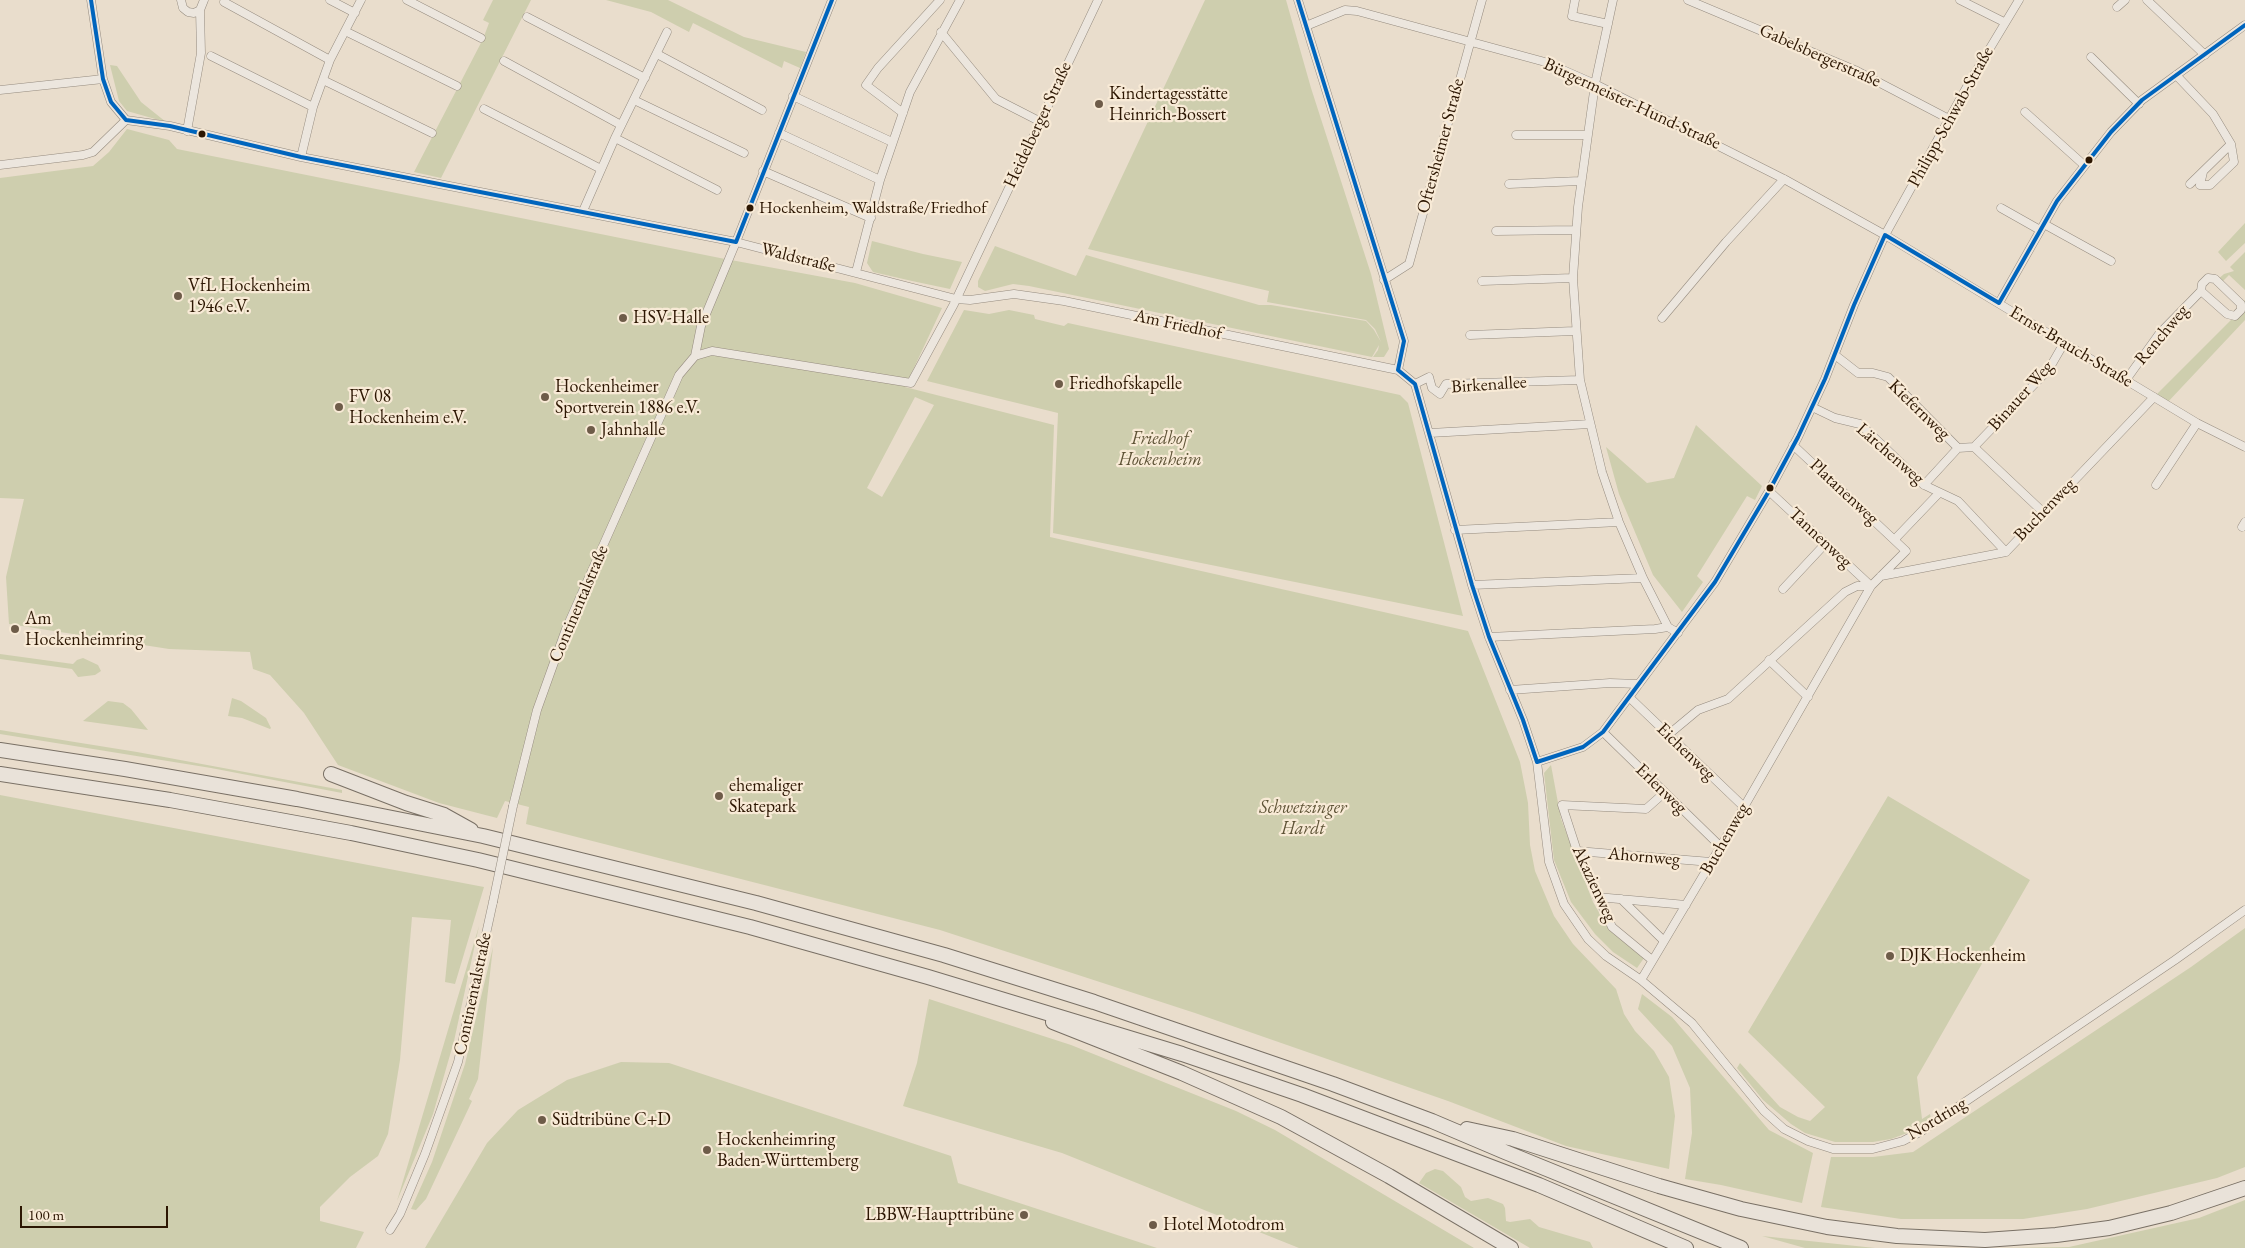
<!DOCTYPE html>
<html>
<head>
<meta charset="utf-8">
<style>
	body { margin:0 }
	#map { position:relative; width:2245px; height:1248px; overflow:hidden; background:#e9ddcc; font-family:"EB Garamond",serif }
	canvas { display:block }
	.scale { position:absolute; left:20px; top:1206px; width:148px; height:22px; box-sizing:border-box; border:2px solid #2c1602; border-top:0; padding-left:6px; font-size:15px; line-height:18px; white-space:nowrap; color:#2c1602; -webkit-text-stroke:4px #f8ead6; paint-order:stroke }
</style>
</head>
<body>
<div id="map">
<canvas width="2245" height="1248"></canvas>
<div class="scale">100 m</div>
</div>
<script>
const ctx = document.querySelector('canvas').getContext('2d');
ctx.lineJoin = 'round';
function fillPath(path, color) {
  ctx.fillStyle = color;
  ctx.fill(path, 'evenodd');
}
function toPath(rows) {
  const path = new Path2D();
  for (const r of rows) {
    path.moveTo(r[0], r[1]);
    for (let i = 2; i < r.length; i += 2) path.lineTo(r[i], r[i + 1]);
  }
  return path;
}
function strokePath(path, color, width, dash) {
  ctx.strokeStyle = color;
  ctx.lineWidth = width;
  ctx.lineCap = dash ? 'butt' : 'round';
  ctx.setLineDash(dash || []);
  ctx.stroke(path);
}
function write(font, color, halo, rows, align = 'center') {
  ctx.font = font + ' "EB Garamond",serif';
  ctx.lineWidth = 4.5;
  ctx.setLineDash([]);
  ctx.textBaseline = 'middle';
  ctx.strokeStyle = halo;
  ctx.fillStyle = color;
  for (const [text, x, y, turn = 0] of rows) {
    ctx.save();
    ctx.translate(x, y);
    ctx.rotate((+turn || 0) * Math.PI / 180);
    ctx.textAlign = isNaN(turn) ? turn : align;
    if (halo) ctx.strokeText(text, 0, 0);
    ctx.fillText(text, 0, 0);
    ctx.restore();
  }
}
fillPath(toPath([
	[493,0,531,0,441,178,414,172,483,39,489,23,483,20],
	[606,0,668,0,744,37,806,52,800,68,784,61,782,68,693,23,689,32,651,12],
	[1205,0,1286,0,1311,88,1371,274,1389,349,1384,357,1373,357,1378,350,1379,345,1372,357,1029,286,1013,284,985,291,978,287,978,281,995,246,1076,276,1086,255,1259,305,1271,305,1366,321,1374,330,1381,342,1375,329,1366,320,1267,302,1269,291,1088,249],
	[110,65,117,66,141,102,166,122,127,111,119,101],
	[127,129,169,140,177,149,720,258,855,283,942,308,905,387,1054,425,1050,537,1468,631,1520,762,1528,803,1530,845,1535,871,1554,916,1573,944,1616,989,1624,1014,1635,1031,1654,1051,1669,1077,1675,1116,1669,1169,1566,1146,1448,1101,1195,1013,940,930,526,824,529,807,505,801,497,818,439,803,338,765,304,713,270,675,253,669,250,652,169,649,9,624,6,577,24,499,0,498,0,178,93,166,109,152],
	[915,397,934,405,882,497,867,488],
	[2245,223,2245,243,2226,261,2218,252],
	[872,241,923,254,962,262,950,289,912,281,873,272,867,263],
	[2245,252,2245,290,2229,275,2220,284,2216,281,2224,274,2234,271,2230,267],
	[2245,300,2245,320,2166,404,2154,397,2241,310,2241,304],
	[964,310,989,314,1009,310,1034,315,1035,319,1064,326,1068,323,1400,395,1408,403,1463,616,1053,533,1058,413,927,381],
	[1696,425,1762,486,1755,500,1747,496,1697,576,1703,582,1682,612,1653,575,1619,494,1606,447,1647,483,1674,478],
	[0,654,73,664,77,660,83,658,98,665,101,671,95,675,78,677,72,669,0,659],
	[232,698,241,701,266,718,271,728,270,729,242,718,228,716],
	[108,701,123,703,131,709,148,730,83,721],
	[0,730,137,752,342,790,342,793,211,768,0,734],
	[1551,765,1561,819,1593,902,1609,930,1644,958,1637,968,1613,952,1595,934,1571,902,1554,860,1544,773],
	[0,795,484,887,455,984,445,982,451,920,412,917,400,1060,388,1134,378,1156,350,1177,320,1207,320,1221,364,1232,356,1248,0,1248],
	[1888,796,2030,880,1917,1077,1922,1119,1930,1114,1931,1119,1910,1132,1891,1139,1873,1142,1835,1142,1805,1133,1791,1124,1763,1100,1737,1068,1740,1063,1780,1107,1798,1117,1810,1121,1825,1107,1748,1032],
	[479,926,454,1041,433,1114,397,1201],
	[2245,928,2245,1167,2217,1178,2087,1209,2023,1219,1901,1219,1821,1207,1831,1157,1873,1157,1913,1152,2191,967],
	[493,947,478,1079,469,1099,472,1101,426,1199,416,1210,411,1209,432,1162,465,1064],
	[1642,994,1672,1017,1769,1130,1813,1153,1802,1203,1721,1185,1685,1179,1692,1133,1690,1088,1672,1046,1638,1009],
	[929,999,1071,1045,1236,1111,1275,1130,1474,1248,1299,1248,1062,1153,903,1106,917,1063],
	[621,1062,669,1063,951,1156,958,1183,1157,1248,425,1248,487,1143,518,1110,567,1080],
	[1435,1169,1443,1171,1461,1187,1465,1197,1471,1201,1488,1198,1503,1204,1505,1208,1506,1221,1510,1222,1530,1219,1539,1227,1590,1242,1593,1248,1530,1248,1419,1183,1426,1173],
	[2245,1200,2245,1248,2000,1248,2069,1247,2199,1218],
	[1762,1236,1875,1248,1805,1248]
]), '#ceceae');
const minor = toPath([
	[91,0,103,79,111,102,126,120,170,126,301,157,736,242,956,299,970,300,1014,294,1064,301,1398,370,1415,384,1472,585,1489,637,1523,720,1537,762,1549,862,1564,904,1588,939,1606,956,1641,980,1692,1023,1764,1111,1784,1129,1808,1141,1833,1149,1873,1149,1903,1141,1922,1131,2175,960,2245,910],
	[181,0,183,8,188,12,194,13,200,10,204,0],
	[330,0,355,13],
	[407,0,481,38],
	[1298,0,1404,341,1398,370],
	[1575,0,1572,16,1608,24],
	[1613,0,1595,84,1578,207,1573,278,1580,380,1602,472,1619,522,1643,578,1668,627,1678,633],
	[1688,0,1857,71,1949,119],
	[1960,0,2004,22],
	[2147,0,2205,55],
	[224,2,330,60],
	[2117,7,2125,0],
	[527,17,645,78],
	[1306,26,1345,10,1357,11,1545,62,1595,84,1784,179,1885,235,2197,423,2245,447],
	[345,31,457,86],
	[941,32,996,99,1039,121],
	[657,54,762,110],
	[211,56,313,107],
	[2091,57,2139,104],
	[504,61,621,125],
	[2176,75,2213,114,2231,144,2190,184],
	[323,80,432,133],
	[0,90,103,79],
	[793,96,892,142],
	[634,100,744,153],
	[484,109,601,169],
	[2025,112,2084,165],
	[903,113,866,85,878,68,940,0],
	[187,131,201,53,200,10],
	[779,133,880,180],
	[1516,135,1587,135],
	[615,138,717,190],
	[301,157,313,107,330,60,361,0],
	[0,165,83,155,93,152,126,120],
	[763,171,871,218],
	[2203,172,2200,185,2210,185,2234,162,2231,144],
	[1509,184,1580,181],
	[2001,208,2040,230],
	[583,211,615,138,667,32],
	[2044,224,2111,261],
	[1496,231,1576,230],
	[856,272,880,180,910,92,960,0],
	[1384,280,1409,264,1482,0],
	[1482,281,1573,278],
	[1999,303,2057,201,2111,132,2142,100,2245,25],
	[1662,318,1726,242,1784,179],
	[1470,335,1575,331],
	[1835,355,1858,373,1873,373,1888,377,1958,448,1974,447,2043,512],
	[695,356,712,351,911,383,954,304,1098,0],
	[2126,380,2159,334,2201,291,2227,314,2235,316,2241,310,2241,304,2215,279,2208,278,2202,284,2201,291],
	[1415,384,1429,377,1432,388,1440,394,1446,384,1580,380],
	[1812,407,1835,418,1860,424,1924,485,1958,501,2006,552],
	[1430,433,1590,424],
	[1974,447,2049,369,2064,343],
	[1924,485,1958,448],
	[2156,485,2197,423],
	[1769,491,1871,586],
	[2242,527,2245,522],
	[1455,530,1619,522],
	[1895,539,1939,493],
	[2006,552,2154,397],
	[1881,576,2006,552],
	[1472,585,1643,578],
	[1783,589,1826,543],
	[1489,637,1655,629,1668,627],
	[1769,660,1808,697],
	[1510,690,1610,683,1639,684],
	[1629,697,1744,807],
	[1603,732,1720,846],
	[1668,735,1698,710,1728,699,1845,592,1857,586,1871,586],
	[1537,762,1583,747,1603,732,1715,582,1769,491,1798,437,1825,379,1854,305,1885,235,1969,83,2019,0],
	[513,806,537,710,566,629,679,375,695,356,701,326,736,242,832,0],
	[1577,851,1711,862],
	[1597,897,1686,905],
	[1621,899,1664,941],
	[1652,960,1612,927,1577,851,1562,805,1646,809,1664,793],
	[1641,980,1744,807,1871,586,1906,551,1793,445],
	[390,1230,400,1214,425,1154,458,1062,493,902]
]);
const motorway = toPath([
	[0,750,125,769,297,799,483,836,756,903,944,955,1094,1002,1333,1084,1432,1121,1505,1152,1741,1248],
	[0,774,170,800,351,833,478,860,750,927,928,977,1182,1054,1302,1095,1539,1185,1686,1248],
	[331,774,406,803,444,815,471,830],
	[1053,1022,1182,1073,1281,1117,1389,1176,1511,1248],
	[1467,1129,1513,1139,1659,1186,1741,1209,1827,1227,1897,1236,1985,1240,2056,1235,2109,1228,2171,1213,2245,1188]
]);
strokePath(minor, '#958b7f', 9);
strokePath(motorway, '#797065', 16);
strokePath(minor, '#ece6de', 8);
strokePath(motorway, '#e9e2d9', 14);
const minorBridge = toPath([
	[493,902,513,806]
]);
strokePath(minorBridge, '#958b7f', 9, []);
strokePath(minorBridge, '#ece6de', 8);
strokePath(toPath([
	[91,0,103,79,111,102,126,120,170,126,301,157,736,242,832,0],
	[1298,0,1404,341,1398,370,1415,384,1472,585,1489,637,1523,720,1537,762,1583,747,1603,732,1715,582,1769,491,1798,437,1825,379,1854,305,1885,235,1999,303,2057,201,2111,132,2142,100,2245,25]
]), '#0065bd', 4);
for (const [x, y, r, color] of [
	[1099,104,5,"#6e5c49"],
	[202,134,4.5,"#2c1602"],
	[2089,160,4.5,"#2c1602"],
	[750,208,4.5,"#2c1602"],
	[178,296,5,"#6e5c49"],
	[623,318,5,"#6e5c49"],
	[1059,384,5,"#6e5c49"],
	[545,397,5,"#6e5c49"],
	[339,407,5,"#6e5c49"],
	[591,430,5,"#6e5c49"],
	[1770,488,4.5,"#2c1602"],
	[15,629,5,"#6e5c49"],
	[719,796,5,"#6e5c49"],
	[1890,956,5,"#6e5c49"],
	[542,1120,5,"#6e5c49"],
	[707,1150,5,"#6e5c49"],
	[1024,1215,5,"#6e5c49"],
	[1153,1225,5,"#6e5c49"]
]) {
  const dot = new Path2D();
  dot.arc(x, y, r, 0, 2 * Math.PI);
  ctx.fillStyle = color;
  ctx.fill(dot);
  strokePath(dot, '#f8ead6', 2);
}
write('17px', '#2c1602', '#f8ead6', [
	["Hockenheim, Waldstraße/Friedhof",759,208]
], 'left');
write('18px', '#2c1602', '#f8ead6', [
	["Gabelsbergerstraße",1820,56,24],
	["Bürgermeister-Hund-Straße",1632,104,25],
	["Philipp-Schwab-Straße",1951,117,-61],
	["Heidelberger Straße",1038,125,-65],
	["Oftersheimer Straße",1441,146,-75],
	["Waldstraße",798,258,14],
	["Am Friedhof",1178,325,12],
	["Renchweg",2162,335,-50],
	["Ernst-Brauch-Straße",2071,347,31],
	["Birkenallee",1489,385,-4],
	["Binauer Weg",2021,396,-48],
	["Kiefernweg",1919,410,44],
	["Lärchenweg",1890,454,41],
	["Platanenweg",1844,492,43],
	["Buchenweg",2045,510,-46],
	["Tannenweg",1820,538,43],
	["Continentalstraße",579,604,-67],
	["Eichenweg",1686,752,44],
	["Erlenweg",1661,789,44],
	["Buchenweg",1725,839,-60],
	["Ahornweg",1644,857,5],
	["Akazienweg",1594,884,65],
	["Continentalstraße",473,994,-78],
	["Nordring",1937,1119,-31]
]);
write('18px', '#2c1602', '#f8ead6', [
	["Kindertagesstätte",1109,94],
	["Heinrich-Bossert",1109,115],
	["VfL Hockenheim",188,286],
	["1946 e.V.",188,307],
	["HSV-Halle",633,318],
	["Friedhofskapelle",1069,384],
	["Hockenheimer",555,387],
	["Sportverein 1886 e.V.",555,408],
	["FV 08",349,397],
	["Hockenheim e.V.",349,418],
	["Jahnhalle",601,430],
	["Am",25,619],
	["Hockenheimring",25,640],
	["ehemaliger",729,786],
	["Skatepark",729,807],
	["DJK Hockenheim",1900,956],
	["Südtribüne C+D",552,1120],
	["Hockenheimring",717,1140],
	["Baden-Württemberg",717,1161],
	["LBBW-Haupttribüne",1014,1215,"right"],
	["Hotel Motodrom",1163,1225]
], 'left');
write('italic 18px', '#5d5235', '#f8ead6', [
	["Friedhof",1160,439],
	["Hockenheim",1160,460],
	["Schwetzinger",1303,808],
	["Hardt",1303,829]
]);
</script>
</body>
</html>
